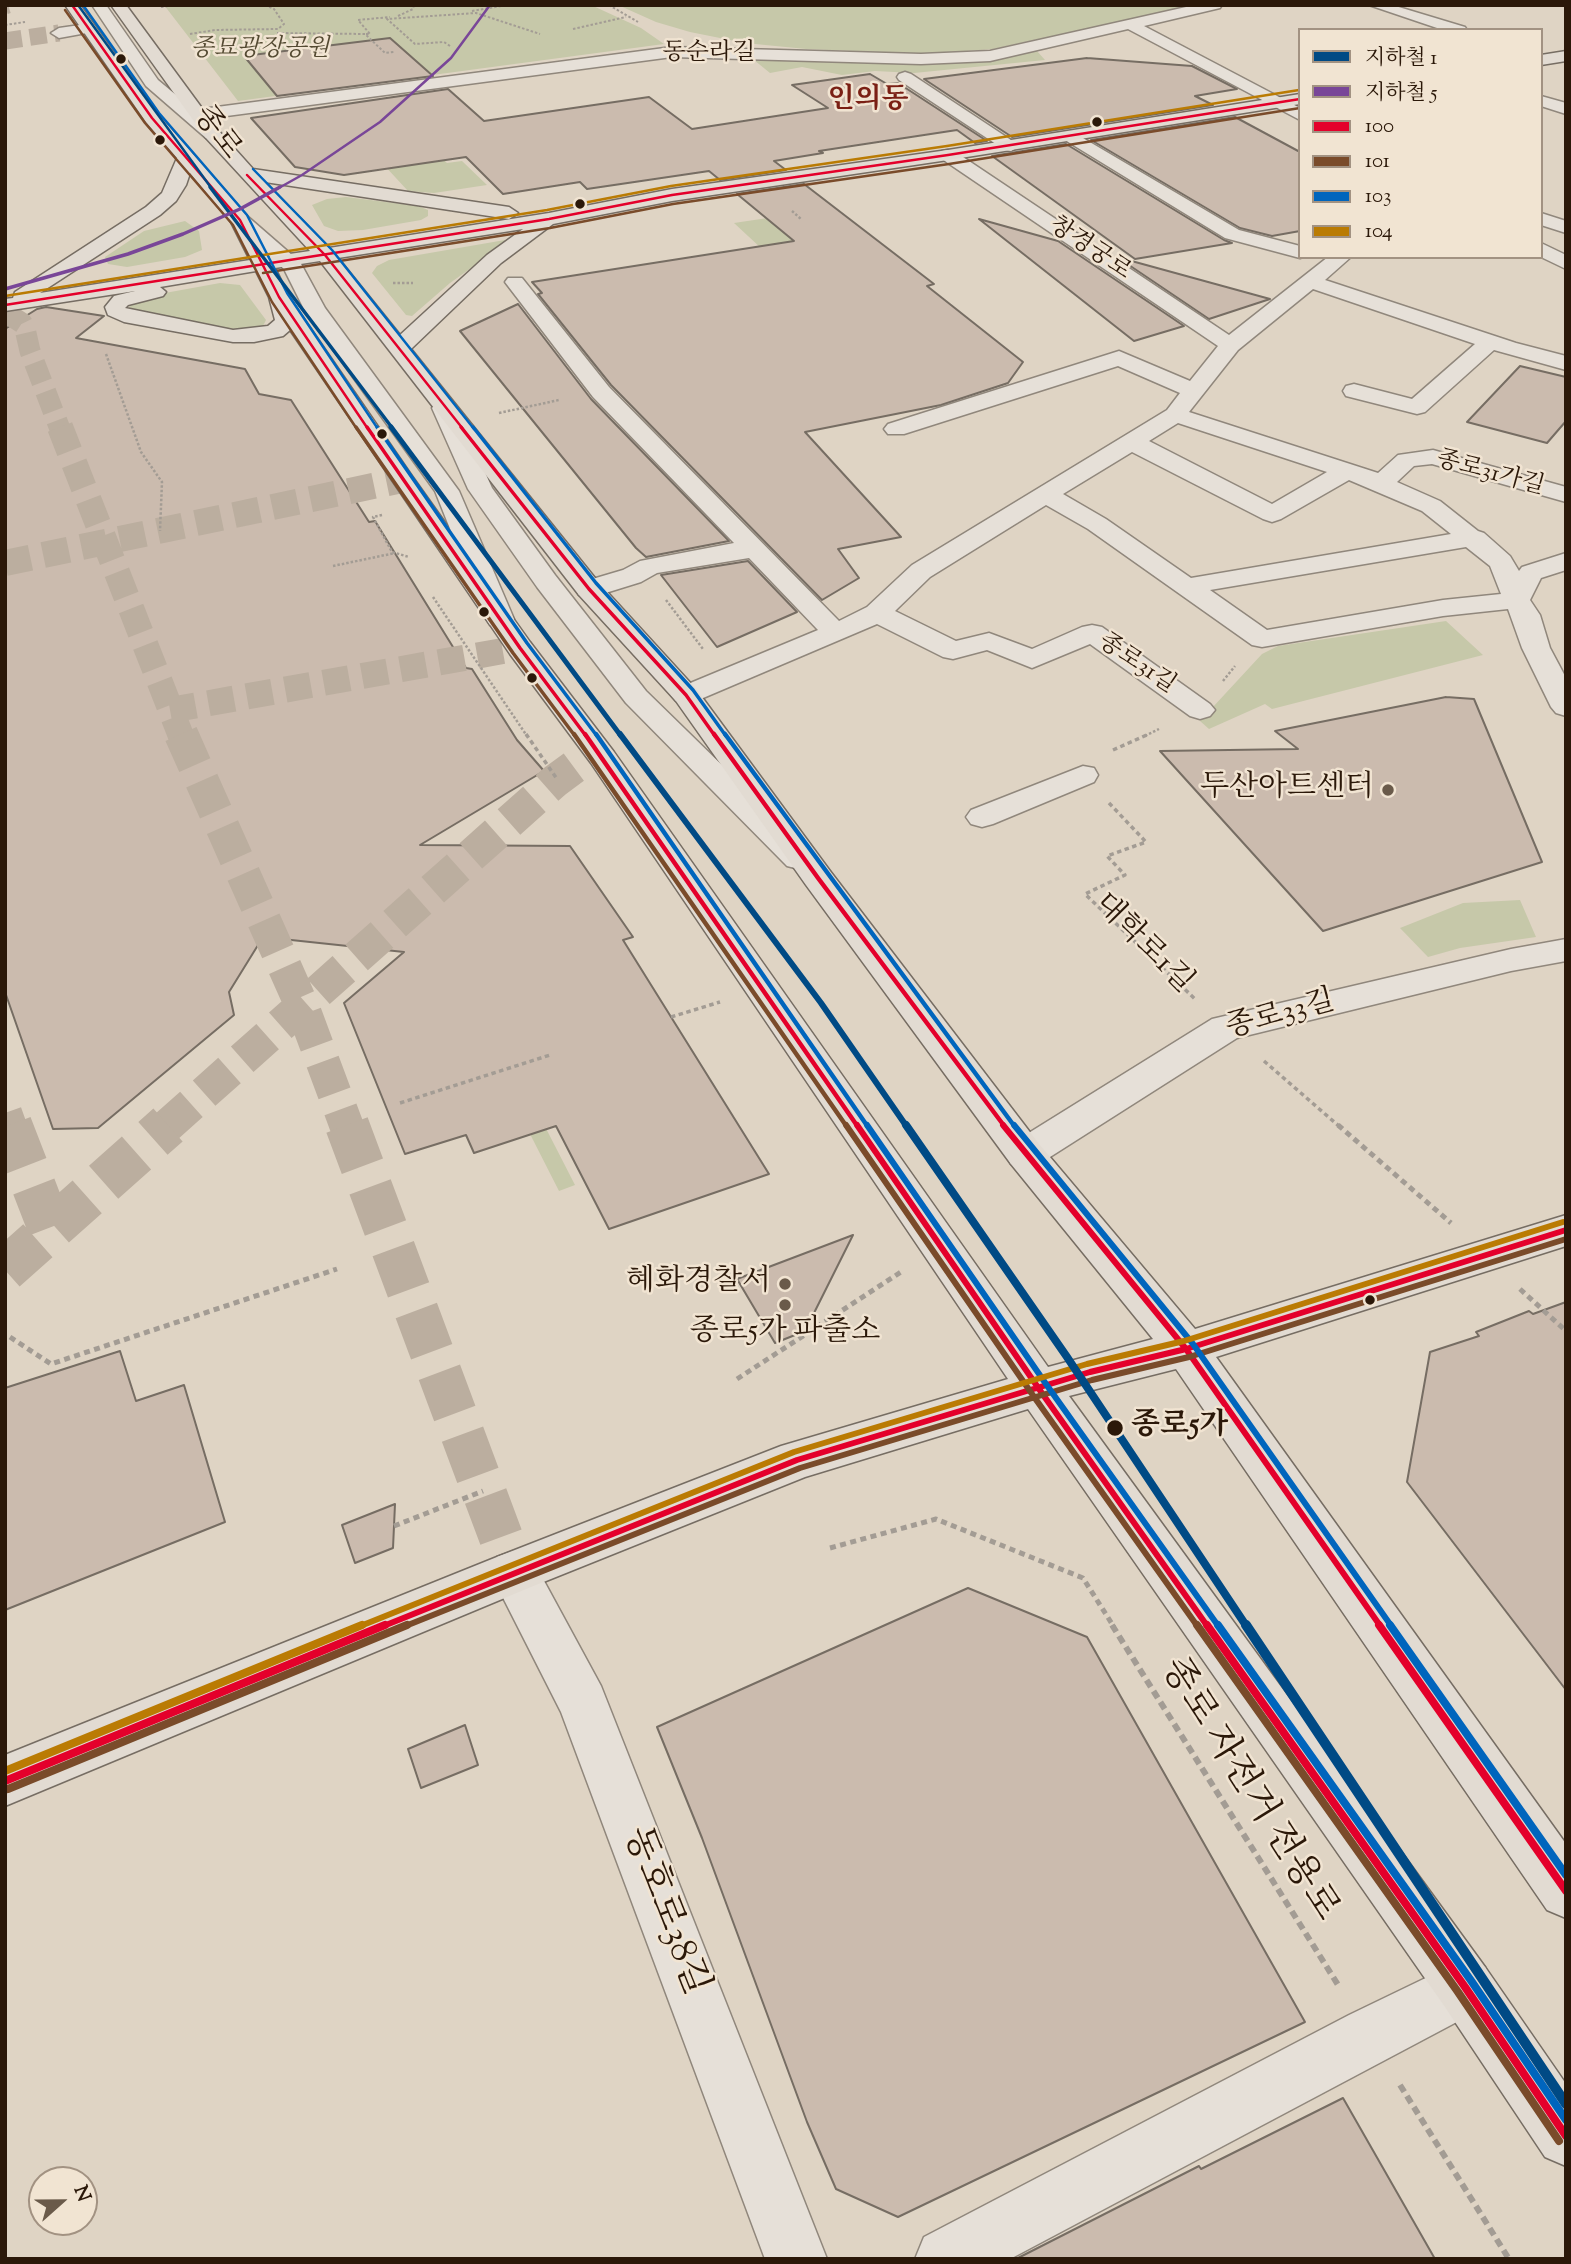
<!DOCTYPE html>
<html>
<head>
<meta charset="utf-8">
<style>
	body { margin:0 }
	#map { position:relative; width:1571px; height:2264px; overflow:hidden; background:#dfd4c4; font-family:"Sorts Mill Goudy","Noto Serif KR",serif }
	canvas { display:block }
	.frame { position:absolute; inset:0; border:7px solid #2b1809; pointer-events:none }
	.legend { position:absolute; left:1298px; top:28px; width:245px; height:231px; box-sizing:border-box; background:#f1e4d2; border:2px solid #a29282; margin:0; padding:9px 12px; list-style:none; font-size:21px; color:#2b1809 }
	.legend li { display:flex; align-items:center; gap:14px; height:35px }
	.legend b { width:35px; border:2px solid #a29282 }
	.north { position:absolute; left:28px; top:2166px; width:70px; height:70px; box-sizing:border-box; background:#f1e4d2; border:2px solid #a29282; border-radius:50%; rotate:69deg; font-size:19px; font-weight:700; line-height:28px; text-align:center; color:#2b1809 }
	.north::after { content:''; display:block; margin:auto; width:24px; height:32px; background:#6a5a4a; clip-path:polygon(50% 0,100% 100%,50% 72%,0 100%) }
</style>
</head>
<body>
<div id="map">
<canvas width="1571" height="2264"></canvas>
<div class="frame"></div>
<ul class="legend">
<li><b style="height:9px;background:#004a85"></b>지하철 1</li>
<li><b style="height:9px;background:#794698"></b>지하철 5</li>
<li><b style="height:9px;background:#e4002b"></b>100</li>
<li><b style="height:9px;background:#7a4b2a"></b>101</li>
<li><b style="height:9px;background:#0065bd"></b>103</li>
<li><b style="height:9px;background:#ba7b03"></b>104</li>
</ul>
<div class="north">N</div>
</div>
<script>
const ctx = document.querySelector('canvas').getContext('2d');
ctx.lineJoin = 'round';
function fillPath(path, color) {
  ctx.fillStyle = color;
  ctx.fill(path, 'evenodd');
}
function toPath(rows) {
  const path = new Path2D();
  for (const r of rows) {
    path.moveTo(r[0], r[1]);
    for (let i = 2; i < r.length; i += 2) path.lineTo(r[i], r[i + 1]);
  }
  return path;
}
function strokePath(path, color, width, dash) {
  ctx.strokeStyle = color;
  ctx.lineWidth = width;
  ctx.lineCap = dash ? 'butt' : 'round';
  ctx.setLineDash(dash || []);
  ctx.stroke(path);
}
function write(font, color, halo, rows, align = 'center') {
  ctx.font = font + ' "Sorts Mill Goudy","Noto Serif KR",serif';
  ctx.lineWidth = 5;
  ctx.setLineDash([]);
  ctx.textBaseline = 'middle';
  ctx.strokeStyle = halo;
  ctx.fillStyle = color;
  for (const [text, x, y, turn = 0] of rows) {
    ctx.save();
    ctx.translate(x, y);
    ctx.rotate((+turn || 0) * Math.PI / 180);
    ctx.textAlign = isNaN(turn) ? turn : align;
    if (halo) ctx.strokeText(text, 0, 0);
    ctx.fillText(text, 0, 0);
    ctx.restore();
  }
}
fillPath(toPath([
	[164,5,591,5,641,28,664,44,238,101],
	[618,5,1195,5,993,49,926,54,806,49,745,43,690,32,656,22],
	[1037,51,1045,60,914,73,875,71,842,75,802,67,770,73,754,60,937,64,983,61],
	[426,143,447,163,462,161,487,185,434,193,408,191,371,151],
	[346,197,418,206,428,210,428,216,421,220,363,230,338,231,324,226,312,205,327,199],
	[781,216,797,243,762,249,734,223],
	[185,221,199,231,202,250,185,257,127,267,108,264,105,257,144,231],
	[505,240,509,241,450,283,412,316,406,315,372,273,377,266,389,260],
	[220,283,240,285,266,320,263,326,237,331,136,311,129,307,143,297],
	[1446,621,1483,655,1272,709,1265,704,1209,729,1200,721,1262,654,1278,646],
	[1520,900,1536,937,1460,948,1428,957,1400,928,1463,903],
	[516,1070,575,1185,559,1191,500,1075]
]), '#c6c8a9');
const building = toPath([
	[390,38,433,76,277,96,244,56,390,38],
	[1087,58,1192,66,1237,89,1195,96,1213,105,1012,137,924,79,1087,58],
	[870,74,887,84,898,83,987,141,975,143,957,130,819,151,823,153,774,161,786,170,720,180,709,171,587,189,580,182,503,194,466,157,344,175,295,167,251,118,448,89,484,121,649,97,692,129,828,108,792,85,870,74],
	[1235,117,1300,152,1300,231,1272,236,1240,228,1091,140,1235,117],
	[1066,144,1224,240,1232,243,1135,259,992,156,1066,144],
	[804,184,934,284,927,286,1023,362,1008,383,941,405,805,432,901,537,838,549,859,578,822,600,611,385,538,294,542,293,532,282,794,241,737,194,804,184],
	[979,219,1058,241,1184,326,1134,341,979,219],
	[1117,257,1270,299,1209,319,1117,257],
	[518,304,591,399,729,541,646,557,636,548,460,331,518,304],
	[46,307,104,316,76,338,245,369,259,394,291,400,369,522,375,521,466,668,472,669,517,740,544,771,420,845,570,846,633,937,623,940,769,1174,609,1229,556,1126,474,1153,466,1135,405,1154,344,1003,404,952,263,937,229,992,234,1015,98,1128,53,1129,5,992,5,329,37,309,46,307],
	[1520,366,1566,377,1566,421,1547,443,1467,422,1520,366],
	[748,561,797,612,717,647,661,575,748,561],
	[1446,697,1474,699,1542,862,1323,931,1160,751,1298,749,1275,731,1446,697],
	[853,1235,805,1331,775,1343,737,1279,853,1235],
	[1566,1302,1566,1690,1407,1482,1430,1352,1479,1336,1476,1332,1529,1311,1533,1314,1566,1302],
	[120,1351,136,1401,184,1385,225,1522,5,1610,5,1388,120,1351],
	[395,1504,393,1548,355,1563,342,1525,395,1504],
	[968,1588,1087,1637,1305,2022,898,2217,836,2189,807,2122,702,1838,657,1727,968,1588],
	[465,1725,478,1765,421,1788,408,1749,465,1725],
	[1343,2098,1435,2259,1016,2259,1199,2166,1201,2169,1343,2098]
]);
fillPath(building, '#cbbbae');
strokePath(building, '#766d63', 2);
strokePath(toPath([
	[5,6,8,5],
	[5,41,59,33]
]), '#bbae9f', 17, [17, 8]);
strokePath(toPath([
	[5,312,22,323,25,329,30,351,60,429]
]), '#bbae9f', 21, [21, 10]);
strokePath(toPath([
	[60,427,181,736],
	[5,563,402,480],
	[170,710,520,648]
]), '#bbae9f', 26, [26, 13]);
strokePath(toPath([
	[181,734,302,1006,347,1127],
	[5,1113,10,1127],
	[166,1127,555,781,597,750]
]), '#bbae9f', 34, [34, 17]);
strokePath(toPath([
	[10,1125,51,1231],
	[347,1125,514,1572],
	[5,1270,168,1125]
]), '#bbae9f', 44, [44, 22]);
const minor = toPath([
	[92,5,106,5,158,80,194,110,672,47,921,54,990,51,1195,5,1222,5,1220,8,1144,26,1300,108,1300,120,1128,29,990,61,921,64,672,57,204,119,221,134,212,139,206,138,146,86,92,5],
	[1369,5,1392,5,1465,27,1467,30,1443,30,1369,5],
	[87,24,92,26,95,29,92,32,59,38,51,33,59,28,87,24],
	[905,72,911,74,1020,146,1011,151,1005,150,899,80,897,77,899,74,905,72],
	[1541,96,1566,103,1566,114,1541,106,1541,96],
	[1071,131,1239,230,1300,246,1300,257,1303,257,1300,258,1225,238,1065,140,1062,136,1071,131],
	[948,150,954,151,1229,335,1328,257,1351,257,1325,280,1516,343,1566,356,1566,370,1494,350,1425,412,1417,414,1346,396,1343,391,1346,386,1354,384,1412,399,1475,344,1313,289,1238,350,1189,412,1378,473,1398,455,1433,450,1566,487,1566,502,1432,464,1414,466,1397,482,1440,501,1478,531,1484,533,1510,556,1519,571,1522,567,1566,553,1566,570,1541,578,1530,600,1540,615,1550,648,1566,678,1566,716,1556,713,1551,707,1522,648,1508,609,1443,616,1262,647,1252,645,1088,529,1046,505,930,577,895,611,956,641,989,633,1032,649,1082,627,1092,625,1102,627,1210,704,1215,710,1210,716,1200,719,1190,716,1090,644,1032,668,987,650,953,659,943,657,877,624,696,701,686,704,676,701,671,695,676,689,818,630,749,558,657,573,641,582,599,595,589,597,579,595,576,589,579,583,623,570,640,561,734,543,593,397,505,282,508,278,522,278,609,387,839,621,867,607,912,565,1167,410,1180,393,1118,366,904,434,888,434,884,429,888,424,1119,351,1190,381,1218,346,942,159,939,155,942,151,948,150],
	[1178,423,1327,472,1272,504,1149,441,1178,423],
	[1132,452,1263,519,1272,522,1281,519,1349,480,1422,511,1451,534,1191,578,1106,519,1063,494,1132,452],
	[1466,547,1490,566,1501,594,1443,600,1267,630,1210,590,1466,547],
	[1541,213,1566,221,1566,233,1541,225,1541,213],
	[240,214,247,216,300,262,325,308,459,491,514,619,510,625,500,627,490,625,486,619,435,491,304,309,284,269,233,224,230,220,240,214],
	[1541,243,1566,255,1566,269,1541,257,1541,243],
	[444,401,452,403,456,408,492,488,555,575,646,691,811,852,815,859,811,866,799,869,787,866,626,703,537,587,468,489,432,408,436,403,444,401],
	[1083,766,1094,768,1098,775,1094,782,993,824,982,827,971,824,966,817,971,810,1083,766],
	[1566,939,1566,961,1511,971,1237,1038,1039,1164,1025,1168,1011,1164,1006,1154,1011,1144,1212,1019,1511,949,1566,939],
	[514,1551,531,1557,601,1686,827,2259,765,2259,561,1712,490,1572,497,1557,514,1551],
	[1465,1959,1485,1967,1493,1987,1485,2007,1010,2259,915,2259,924,2237,1349,2015,1465,1959]
]);
const major = toPath([
	[65,5,80,5,158,114,247,216,269,257,310,251,206,138,111,5,126,5,218,130,253,169,509,207,518,213,509,219,265,182,329,248,549,213,672,189,948,150,1300,94,1300,104,948,160,672,201,553,224,501,263,411,349,599,583,696,689,830,871,1039,1144,1195,1329,1566,1215,1566,1246,1216,1357,1566,1844,1566,1918,1547,1910,1176,1369,1069,1396,1485,1967,1566,2084,1566,2166,1545,2157,1445,2007,1028,1409,805,1477,531,1587,5,1806,5,1755,497,1557,781,1446,1008,1379,591,763,510,654,290,330,283,336,254,342,233,342,124,322,108,315,105,307,114,296,135,291,5,311,5,299,13,298,15,292,146,207,162,193,177,158,146,122,65,5],
	[190,173,231,222,250,260,40,293,160,215,176,201,186,185,190,173],
	[523,229,487,255,400,335,338,258,523,229],
	[320,261,579,595,676,701,806,885,1011,1164,1153,1339,1048,1367,614,752,530,642,412,476,289,297,275,268,320,261],
	[256,271,269,297,275,320,268,326,233,330,125,308,128,305,163,296,166,292,160,287,256,271],
	[1566,51,1566,61,1541,65,1541,55,1566,51]
]);
strokePath(minor, '#90877c', 3);
strokePath(major, '#766d63', 3);
strokePath(toPath([
	[236,5,248,5],
	[609,5,638,22],
	[161,7,177,5],
	[472,11,507,5],
	[398,16,413,9,414,5],
	[5,25,25,22],
	[573,29,626,17],
	[277,33,365,34,385,53,394,52],
	[190,34,215,30,278,29,284,24,274,9,265,5],
	[366,34,370,34,358,20,390,17],
	[450,46,444,42,415,44,387,19,476,13,540,34]
]), '#a39c94', 2, [2.5, 2]);
strokePath(toPath([
	[792,211,802,220],
	[393,283,413,283],
	[106,354,141,452,162,482,160,531],
	[499,413,559,400],
	[382,515,373,517,392,552,409,557],
	[333,566,395,553],
	[433,597,527,736],
	[666,600,703,649],
	[1223,681,1235,666],
	[1145,736,1159,729]
]), '#a39c94', 2.5, [2.5, 2]);
strokePath(toPath([
	[526,734,557,779],
	[1113,750,1149,734],
	[1109,803,1146,842,1107,856,1125,875,1085,894,1195,999],
	[671,1017,720,1002],
	[1264,1061,1340,1127],
	[400,1103,550,1055]
]), '#a39c94', 3.5, [4.5, 3.5]);
strokePath(toPath([
	[1338,1125,1451,1223],
	[1520,1289,1566,1331],
	[10,1337,51,1364,337,1269],
	[737,1379,901,1272,899,1269],
	[394,1526,483,1491],
	[830,1548,936,1519,1083,1578,1114,1627]
]), '#a39c94', 5, [6, 4.5]);
strokePath(toPath([
	[1112,1625,1340,1988],
	[1400,2085,1509,2259]
]), '#a39c94', 6, [8, 5]);
fillPath(minor, '#e6e0d8');
fillPath(major, '#e2dbd2');
strokePath(toPath([
	[72,5,152,118,240,220,279,297,368,429],
	[247,175,325,255,463,429],
	[5,305,549,219,672,195,948,155,1300,99]
]), '#e4002b', 2.5);
strokePath(toPath([
	[367,427,520,648,586,736],
	[461,427,589,589,686,695,715,736]
]), '#e4002b', 3.5);
strokePath(toPath([
	[585,734,858,1127],
	[714,734,818,878,1005,1127]
]), '#e4002b', 4.5);
strokePath(toPath([
	[857,1125,1039,1389,1208,1627],
	[1003,1125,1186,1349,1381,1627],
	[381,1627,797,1460,1090,1372,1186,1349,1566,1230]
]), '#e4002b', 6);
strokePath(toPath([
	[1207,1625,1465,1987,1566,2136],
	[1379,1625,1566,1891],
	[5,1781,385,1625]
]), '#e4002b', 8);
strokePath(toPath([
	[65,10,145,123,233,225,272,302,357,429],
	[263,273,550,228,673,204,949,164,1300,108]
]), '#7a4b2a', 2.5);
strokePath(toPath([
	[356,427,513,653,575,736]
]), '#7a4b2a', 3.5);
strokePath(toPath([
	[574,734,847,1127]
]), '#7a4b2a', 4.5);
strokePath(toPath([
	[846,1125,1032,1394,1198,1627],
	[403,1627,800,1468,1092,1380,1189,1357,1566,1239]
]), '#7a4b2a', 6);
strokePath(toPath([
	[1197,1625,1458,1992,1559,2141],
	[8,1789,407,1625]
]), '#7a4b2a', 8);
strokePath(toPath([
	[83,5,159,113,247,215,287,293,378,429],
	[253,169,332,250,474,429]
]), '#0065bd', 2.5);
strokePath(toPath([
	[377,427,527,643,597,736],
	[473,427,596,583,693,690,726,736]
]), '#0065bd', 3.5);
strokePath(toPath([
	[596,734,868,1127],
	[725,734,1015,1127]
]), '#0065bd', 4.5);
strokePath(toPath([
	[867,1125,1046,1384,1219,1627],
	[1014,1125,1193,1344,1392,1627]
]), '#0065bd', 6);
strokePath(toPath([
	[1218,1625,1472,1982,1566,2120],
	[1390,1625,1566,1875]
]), '#0065bd', 8);
strokePath(toPath([
	[5,296,547,210,671,186,947,146,1299,90]
]), '#ba7b03', 2.5);
strokePath(toPath([
	[358,1627,794,1452,1087,1364,1184,1341,1563,1222]
]), '#ba7b03', 6);
strokePath(toPath([
	[5,1771,362,1625]
]), '#ba7b03', 8);
strokePath(toPath([
	[78,5,212,189]
]), '#004a85', 2.5);
strokePath(toPath([
	[210,187,393,429]
]), '#004a85', 3.5);
strokePath(toPath([
	[391,427,621,736]
]), '#004a85', 5);
strokePath(toPath([
	[620,734,821,1003,907,1127]
]), '#004a85', 6);
strokePath(toPath([
	[906,1125,1067,1357,1247,1627]
]), '#004a85', 8);
strokePath(toPath([
	[1246,1625,1566,2104]
]), '#004a85', 10);
strokePath(toPath([
	[277,189,302,175,380,122,451,58,490,5]
]), '#794698', 2.5);
strokePath(toPath([
	[5,289,128,254,183,234,240,209,280,187]
]), '#794698', 3.5);
for (const [x, y, r, color] of [
	[121,59,6,"#2b1809"],
	[1097,122,6,"#2b1809"],
	[160,140,6,"#2b1809"],
	[580,204,6,"#2b1809"],
	[382,434,6,"#2b1809"],
	[484,612,6,"#2b1809"],
	[532,678,6,"#2b1809"],
	[1388,790,7,"#6a5a4a"],
	[785,1284,7,"#6a5a4a"],
	[1370,1300,6,"#2b1809"],
	[785,1305,7,"#6a5a4a"],
	[1115,1428,9,"#2b1809"]
]) {
  const dot = new Path2D();
  dot.arc(x, y, r, 0, 2 * Math.PI);
  ctx.fillStyle = color;
  ctx.fill(dot);
  strokePath(dot, '#f1e4d2', 2.5);
}
write('italic 24px', '#544a32', '#f1e4d2', [
	["종묘광장공원",260,51]
]);
write('24px', '#2b1809', '#f1e4d2', [
	["동순라길",709,55],
	["창경궁로",1089,250,34],
	["종로31가길",1490,475,15],
	["종로31길",1136,665,34]
]);
write('bold 28px', '#7a1f14', '#f1e4d2', [
	["인의동",868,102]
]);
write('30px', '#2b1809', '#f1e4d2', [
	["종로",215,134,53],
	["대학로1길",1142,945,45],
	["종로33길",1281,1017,-15]
]);
write('30px', '#2b1809', '#f1e4d2', [
	["두산아트센터",1374,790],
	["혜화경찰서",771,1284],
	["종로5가 파출소",785,1334,"center"]
], 'right');
write('bold 30px', '#2b1809', '#f1e4d2', [
	["종로5가",1131,1428]
], 'left');
write('37px', '#2b1809', '#f1e4d2', [
	["종로 자전거 전용로",1247,1791,58],
	["동호로38길",663,1912,69]
]);
</script>
</body>
</html>
